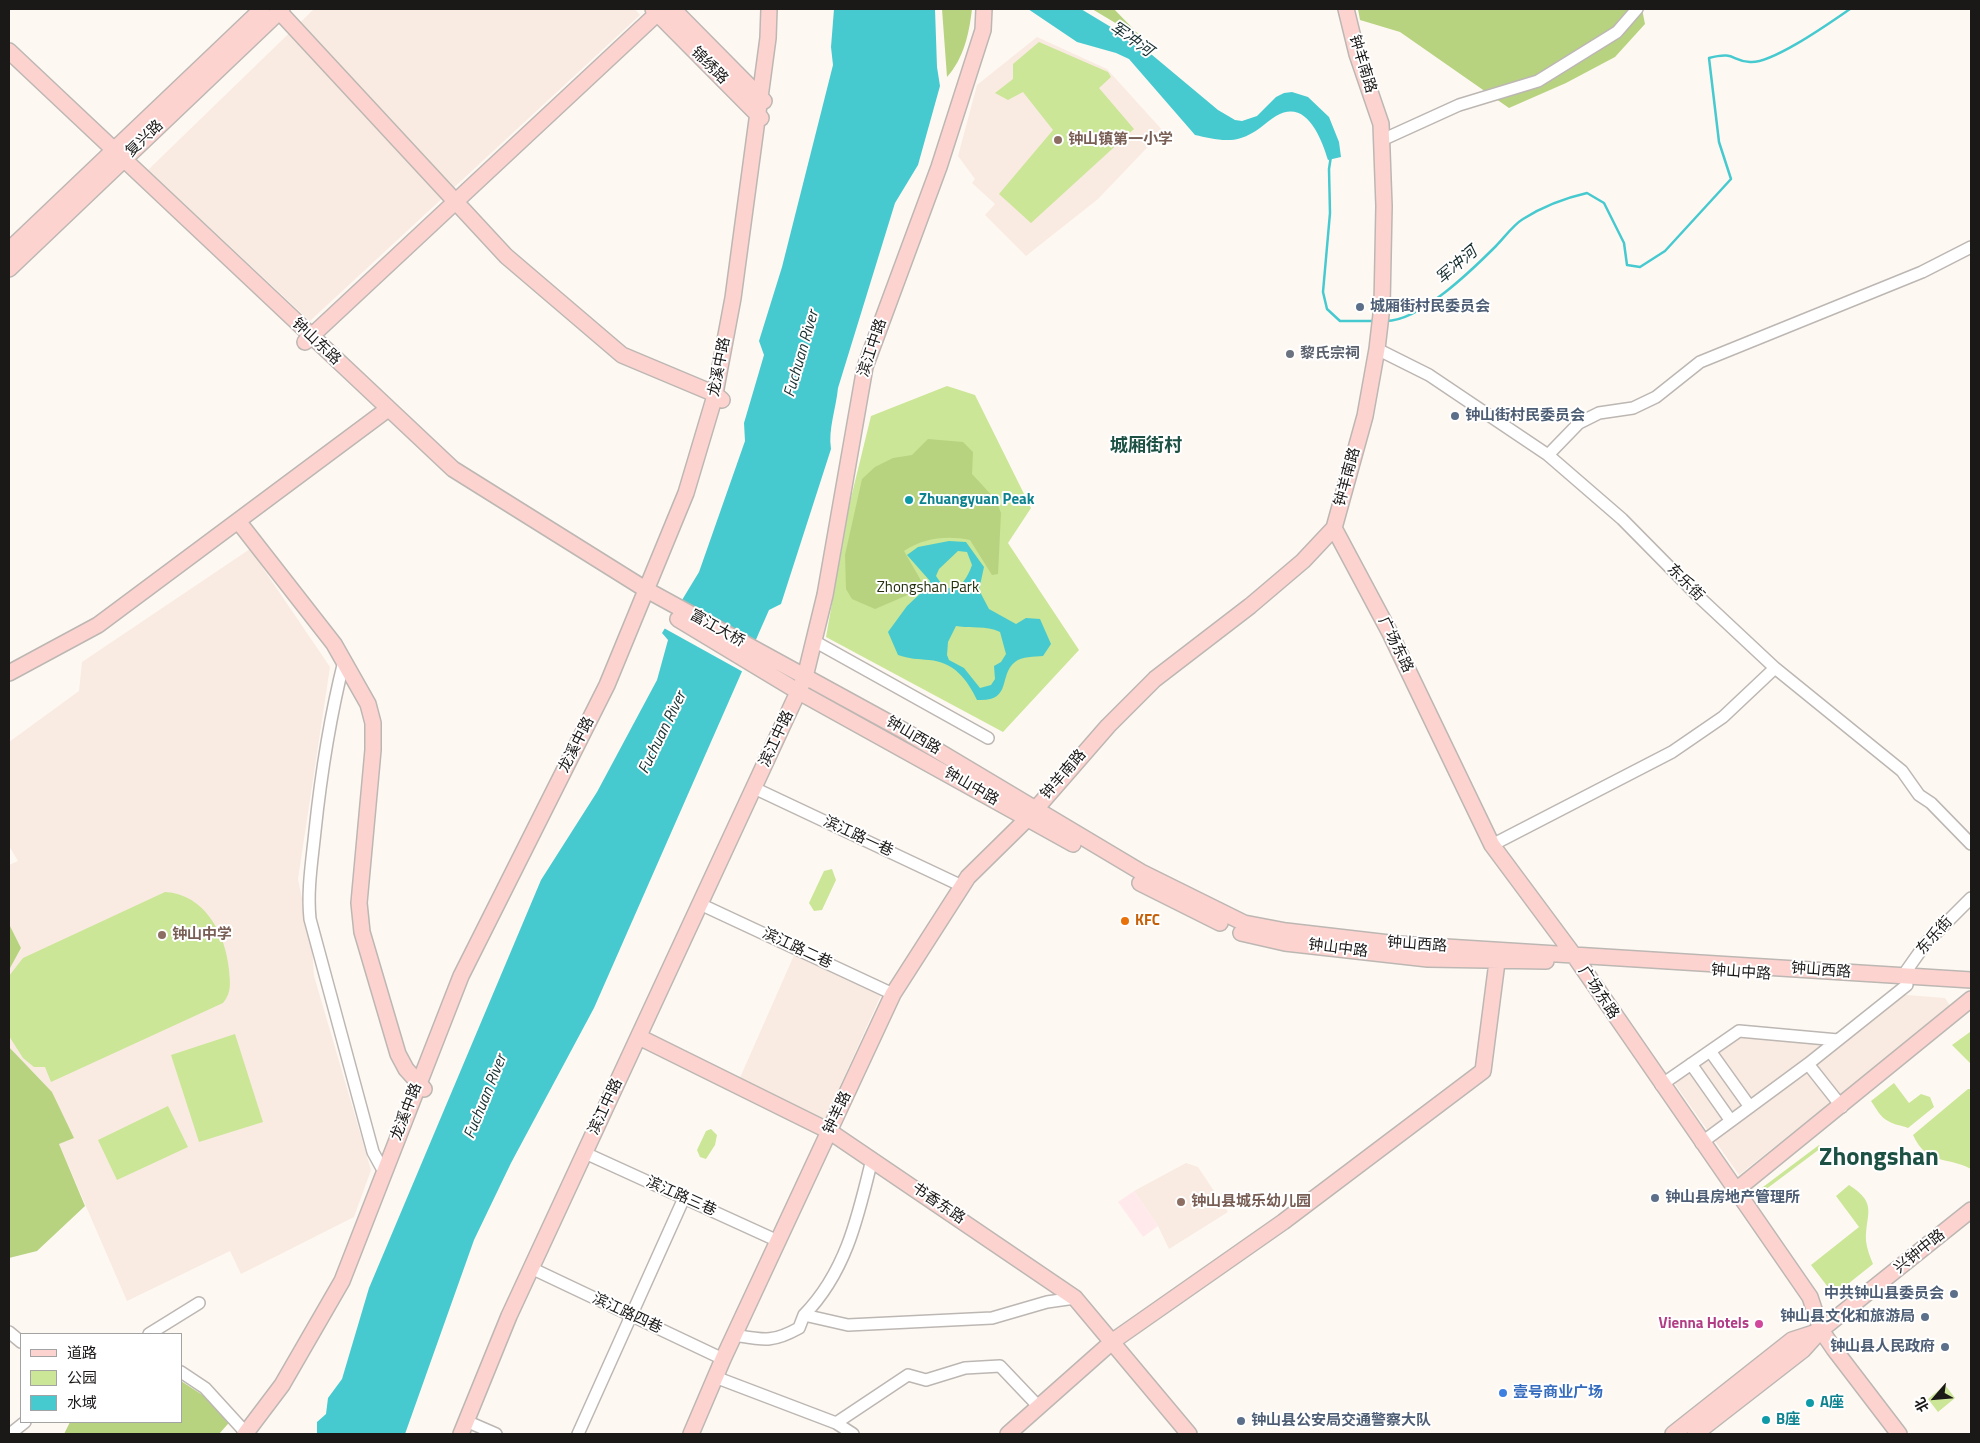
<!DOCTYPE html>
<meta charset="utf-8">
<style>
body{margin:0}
#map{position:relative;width:1980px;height:1443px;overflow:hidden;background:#fef8f3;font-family:"Titillium Web","Noto Sans SC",sans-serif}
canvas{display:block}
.frame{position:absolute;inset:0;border:10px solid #1b1918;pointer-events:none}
.legend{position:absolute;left:20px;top:1333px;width:162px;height:90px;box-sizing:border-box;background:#fff;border:1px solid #a4a3a3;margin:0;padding:6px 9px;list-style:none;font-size:15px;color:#1b1918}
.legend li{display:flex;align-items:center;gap:10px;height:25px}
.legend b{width:25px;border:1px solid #a4a3a3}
.north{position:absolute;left:1910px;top:1373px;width:50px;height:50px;-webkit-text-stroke:4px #fff;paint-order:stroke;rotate:243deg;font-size:14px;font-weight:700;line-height:20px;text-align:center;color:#1b1918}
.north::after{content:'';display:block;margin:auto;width:18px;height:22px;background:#1b1918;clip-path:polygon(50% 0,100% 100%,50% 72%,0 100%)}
</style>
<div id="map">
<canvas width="1980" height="1443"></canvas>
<div class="frame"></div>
<ul class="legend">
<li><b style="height:6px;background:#fdd3d0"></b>道路</li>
<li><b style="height:14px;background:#cbe696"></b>公园</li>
<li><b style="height:14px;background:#47cacf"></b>水域</li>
</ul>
<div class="north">北</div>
</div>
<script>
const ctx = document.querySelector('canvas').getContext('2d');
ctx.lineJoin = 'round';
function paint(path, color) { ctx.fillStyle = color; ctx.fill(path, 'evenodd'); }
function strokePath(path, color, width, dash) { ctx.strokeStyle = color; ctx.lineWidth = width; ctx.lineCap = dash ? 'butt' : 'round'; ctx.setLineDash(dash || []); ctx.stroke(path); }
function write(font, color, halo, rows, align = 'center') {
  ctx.font = font + ' "Titillium Web","Noto Sans SC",sans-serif'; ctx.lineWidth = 4; ctx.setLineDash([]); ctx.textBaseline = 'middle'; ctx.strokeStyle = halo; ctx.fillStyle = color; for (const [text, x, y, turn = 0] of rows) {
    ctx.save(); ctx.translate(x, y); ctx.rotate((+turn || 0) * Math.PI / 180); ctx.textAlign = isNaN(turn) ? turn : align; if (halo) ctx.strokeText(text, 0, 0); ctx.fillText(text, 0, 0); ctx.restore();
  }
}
const built = new Path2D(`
 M314,9H635L640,15L310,321L148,170Z
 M1037,37L1107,69L1163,131L1098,199L1026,256L985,215L995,204L972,183L975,179L958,156L977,85Z
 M250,549L330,667L298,879L312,947L314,976L371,1170L354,1217L241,1274L230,1251L127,1301L59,1144L73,1138L52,1092L9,1047V970L21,948L9,924V865L18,861L9,846V742L79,691L82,662Z
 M795,953L882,993L823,1124L739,1080Z
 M1895,994L1945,998L1951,1007L1739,1175L1670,1077L1738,1028L1837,1038Z
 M1186,1163L1198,1167L1228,1212L1169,1249L1158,1226L1134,1191Z`);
const industrial = new Path2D(`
 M1134,1191L1158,1226L1143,1237L1118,1202Z`);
const green = new Path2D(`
 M1039,42L1108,72L1111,77L1099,88L1134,129L1031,223L999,194L1053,130L1023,92L1008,100L995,93L1013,79V64Z
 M947,386L975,395L1031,508L1008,543L1079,650L1003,732L826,637L850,502L871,416Z
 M832,869L836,880L822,910L814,911L809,903L824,871Z
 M165,892C205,894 226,935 229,970C230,983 232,992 223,1003L51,1082L45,1067H34L23,1058L9,1036V976L23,958Z
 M1970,1032H1971V1064L1952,1045Z
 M235,1034L263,1122L199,1142L171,1055Z
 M1894,1083L1909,1103L1921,1094L1930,1097L1934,1107L1908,1128C1901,1125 1894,1125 1888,1121C1880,1117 1876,1108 1871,1101Z
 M1968,1089H1971V1169C1947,1156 1927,1166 1913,1135Z
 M168,1106L188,1147L117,1180L98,1140Z
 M711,1129L717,1135L715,1145L706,1159L700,1157L697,1150L706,1131Z
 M1819,1145L1821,1148L1757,1196L1755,1193Z
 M1849,1185C1879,1204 1865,1214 1866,1241C1867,1249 1870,1257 1873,1264L1834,1295L1811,1265L1859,1227L1836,1196Z
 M1945,1385L1955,1398L1938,1412L1928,1399Z`);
const forest = new Path2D(`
 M942,9H972C969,34 964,58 947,77Z
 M1092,9H1114L1144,40Z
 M1358,9H1642L1645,24L1615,57L1566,83L1509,108L1400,32L1360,20Z
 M928,439L963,442L973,452L972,474L996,500L1001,513L998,574L992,575L970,540C947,535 923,538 904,551L923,584L917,591L875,609L852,599L846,589L845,555L862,479L875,467L893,458L912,455Z
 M9,924L21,948L9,970Z
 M9,1047L52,1092L74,1138L59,1144L85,1206L37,1251L9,1258Z
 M181,1381L235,1416L219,1434H64L70,1422H181Z`);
const water = new Path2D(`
 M834,9H935L937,67L940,86L918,165L895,203L838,388C836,409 828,429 831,449L781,604L769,610L594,1008L511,1163L474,1240L405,1434H317V1422L326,1414L328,1398L342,1379L369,1288L541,880L597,792L657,680L668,640L662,633L699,572L745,441L744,423L764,355L759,341L782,267L833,65L831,47Z
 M1028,9H1081L1139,44L1218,110L1235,120L1242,121L1257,116L1276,97L1284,93L1292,92L1308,97L1329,117L1339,142L1341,157L1328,160C1321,137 1306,98 1276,116C1265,123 1255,134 1241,138C1226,143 1209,138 1195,135L1129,59L1116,53L1077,42Z
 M949,541L966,542L984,567L979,590L989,609L1016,624L1026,618L1040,619L1051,644L1043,656C1034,657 1022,656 1015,662C998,675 1013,702 977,700C967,679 954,662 929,660C918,659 909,659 898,655L888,632L907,606L923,591L930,581L907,555L918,547ZM958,551L967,552L972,565C965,585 951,600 936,576L939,569ZM956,626C972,629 985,625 1000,632L1006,654L1001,662L994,666L995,679L991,685L980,688L964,668L949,660L947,655L948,642Z`);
const pier = new Path2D(`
 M680,599L758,642L745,673L662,627Z`);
const stream = new Path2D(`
 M1331,156L1329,169L1330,213L1323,292L1327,309L1340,321H1375
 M1386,321C1420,321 1472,270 1496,246C1504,238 1513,225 1523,219C1542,207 1565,198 1587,193L1604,203L1624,243L1627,265L1640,267L1665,251L1731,179L1719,142L1709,58C1736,51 1731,61 1750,62C1772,64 1831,22 1850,9`);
const street = new Path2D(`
 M1382,140L1459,105L1538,81L1617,32L1637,9
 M1377,349L1429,375L1548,455L1622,519L1698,596L1775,668L1902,771L1919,795L1931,803L1971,844
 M1548,455L1579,423L1599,413L1633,408L1656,397L1700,362L1922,272L1971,247
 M814,641L988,738
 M344,661C330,717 321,774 315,831C312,861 307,890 310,919L373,1152L384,1172
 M754,788L962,886
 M1492,845L1672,752L1723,717L1775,668
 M700,904L893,994
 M1902,977L1926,943L1971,898
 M1710,1051L1750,1107
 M1691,1064L1731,1121
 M1808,1064L1842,1107
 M1661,1085L1739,1031L1838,1040
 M1701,1143L1808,1064L1907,985
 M585,1153L778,1241
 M531,1268L723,1359
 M804,1315C846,1272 858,1217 872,1159
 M9,1332L21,1342
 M149,1334L199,1303
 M734,1335C764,1340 772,1343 799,1328L804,1315L848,1325L992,1318L1047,1302L1075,1298
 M181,1372L205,1388L247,1434
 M715,1377L836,1423L853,1434
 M466,1421L496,1434
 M836,1423L908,1375L926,1380L965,1368L1000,1366L1039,1407
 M10,1434L25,1422
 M578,1434L684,1198`);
const secondary = new Path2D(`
 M277,9L506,256L622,355L715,394L722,400
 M653,9L761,118
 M673,9L764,101
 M9,51L453,469L645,589L908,733L1141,872L1244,923L1286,931L1398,944L1971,980
 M9,250L262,9
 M9,269L282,9
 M305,342L662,9
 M238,521L334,644L368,704L373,723V750L359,903L362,932L398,1054L406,1069L424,1089
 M1334,528L1390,633L1492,845L1573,954L1810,1297L1821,1330L1834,1349L1899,1434
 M678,619L799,692L1073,844
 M9,673L98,625L388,409
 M1140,883L1220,923
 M1241,933L1285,943L1428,959L1546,961
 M639,1037L829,1131L1075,1298L1189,1434
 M1735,1191L1971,999
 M245,1434L282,1385L342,1281L461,976L607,685L686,493L714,399L733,298L768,38L769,9
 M461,1434L509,1316L805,677L825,595L865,367L939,167L983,30L984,9
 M691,1434L723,1359L893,994L968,877L1027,819L1108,726L1155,679L1250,606L1303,561L1334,528L1365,416L1377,349L1382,306L1384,206L1381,124L1357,54L1346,9
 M1008,1434L1113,1341L1283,1222L1483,1071L1497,962
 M1673,1434L1792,1340L1820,1331
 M1695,1434L1803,1350L1821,1330L1971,1210`);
const markers = [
 [1058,140,5,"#8d6e63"],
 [1360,307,5,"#5c6f8a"],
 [1290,354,5,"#6b7280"],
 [1455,416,5,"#5c6f8a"],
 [909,500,5,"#0f9aa8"],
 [1125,921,5,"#e8710a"],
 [162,935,5,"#8d6e63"],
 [1655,1198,5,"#5c6f8a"],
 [1181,1202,5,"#8d6e63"],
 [1954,1294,5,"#5c6f8a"],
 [1925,1317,5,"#5c6f8a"],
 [1759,1324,5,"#d1479c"],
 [1945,1347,5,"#5c6f8a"],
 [1503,1393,5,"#3f7fe0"],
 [1810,1403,5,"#0f9aa8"],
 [1766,1420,5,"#0f9aa8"],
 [1241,1421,5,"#5c6f8a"]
];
const streetNames = [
 ["钟羊南路",1362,64,73],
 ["锦绣路",709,66,45],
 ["复兴路",145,139,-44],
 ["钟山东路",316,342,43],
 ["滨江中路",873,348,-72],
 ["龙溪中路",720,367,-79],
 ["钟羊南路",1348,477,-75],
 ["东乐街",1685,583,45],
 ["富江大桥",717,629,29],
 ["广场东路",1395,645,64],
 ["钟山西路",913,736,30],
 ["滨江中路",777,739,-65],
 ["龙溪中路",577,745,-63],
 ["钟羊南路",1064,775,-49],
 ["钟山中路",971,787,30],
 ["滨江路一巷",858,837,25],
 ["东乐街",1935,936,-48],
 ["钟山西路",1417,945,4],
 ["滨江路二巷",797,949,25],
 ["钟山中路",1338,949,7],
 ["钟山西路",1821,971,4],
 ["钟山中路",1741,973,4],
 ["广场东路",1598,993,56],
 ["滨江中路",606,1107,-65],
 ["龙溪中路",407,1112,-69],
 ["钟羊路",838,1113,-65],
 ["滨江路三巷",681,1197,24],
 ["书香东路",938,1204,34],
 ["兴钟中路",1920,1252,-39],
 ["滨江路四巷",627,1314,25]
];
const educationNames = [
 ["钟山镇第一小学",1068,140],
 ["钟山中学",172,935],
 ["钟山县城乐幼儿园",1191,1202]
];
const serviceNames = [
 ["城厢街村民委员会",1370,307],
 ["钟山街村民委员会",1465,416],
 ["钟山县房地产管理所",1665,1198],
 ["中共钟山县委员会",1944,1294,"right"],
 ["钟山县文化和旅游局",1915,1317,"right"],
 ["钟山县人民政府",1935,1347,"right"],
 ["钟山县公安局交通警察大队",1251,1421]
];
const worshipNames = [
 ["黎氏宗祠",1300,354]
];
const cultureNames = [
 ["Zhuangyuan Peak",919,500],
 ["A座",1820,1403],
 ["B座",1776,1420]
];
const parkNames = [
 ["Zhongshan Park",928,588]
];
const foodNames = [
 ["KFC",1135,921]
];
const hotelNames = [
 ["Vienna Hotels",1749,1324]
];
const shopNames = [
 ["壹号商业广场",1513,1393]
];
const waterNames = [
 ["军冲河",1131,40,35],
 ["军冲河",1457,266,-40],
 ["Fuchuan River",802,354,-74],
 ["Fuchuan River",663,733,-64],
 ["Fuchuan River",486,1097,-68]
];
const quarterNames = [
 ["城厢街村",1146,447]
];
const townNames = [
 ["Zhongshan",1879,1159]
];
paint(built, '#f9ebe2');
paint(industrial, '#ffe9eb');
paint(green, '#cbe696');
paint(forest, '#b7d380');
paint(water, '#47cacf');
paint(pier, '#fef8f3');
strokePath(stream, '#47cacf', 2.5);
strokePath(street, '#bdb7b3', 14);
strokePath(secondary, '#bdb7b3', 18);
strokePath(street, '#fff', 11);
strokePath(secondary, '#fdd3d0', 15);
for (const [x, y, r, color] of markers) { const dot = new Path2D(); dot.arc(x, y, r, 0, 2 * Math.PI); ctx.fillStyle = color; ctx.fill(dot); strokePath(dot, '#fff', 2); }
write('15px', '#1b1918', '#fff', streetNames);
write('bold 15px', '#785e54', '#fff', educationNames, 'left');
write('bold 15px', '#4e5e75', '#fff', serviceNames, 'left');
write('bold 15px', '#5b616d', '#fff', worshipNames, 'left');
write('bold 15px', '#0d838f', '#fff', cultureNames, 'left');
write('15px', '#242f0c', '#fff', parkNames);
write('bold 15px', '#c56008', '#fff', foodNames, 'left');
write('bold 15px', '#b23c85', '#fff', hotelNames, 'right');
write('bold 15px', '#366cbe', '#fff', shopNames, 'left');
write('italic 16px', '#182f30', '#fff', waterNames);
write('bold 18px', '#1c5144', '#fff', quarterNames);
write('bold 25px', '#1c5144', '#fff', townNames);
</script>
